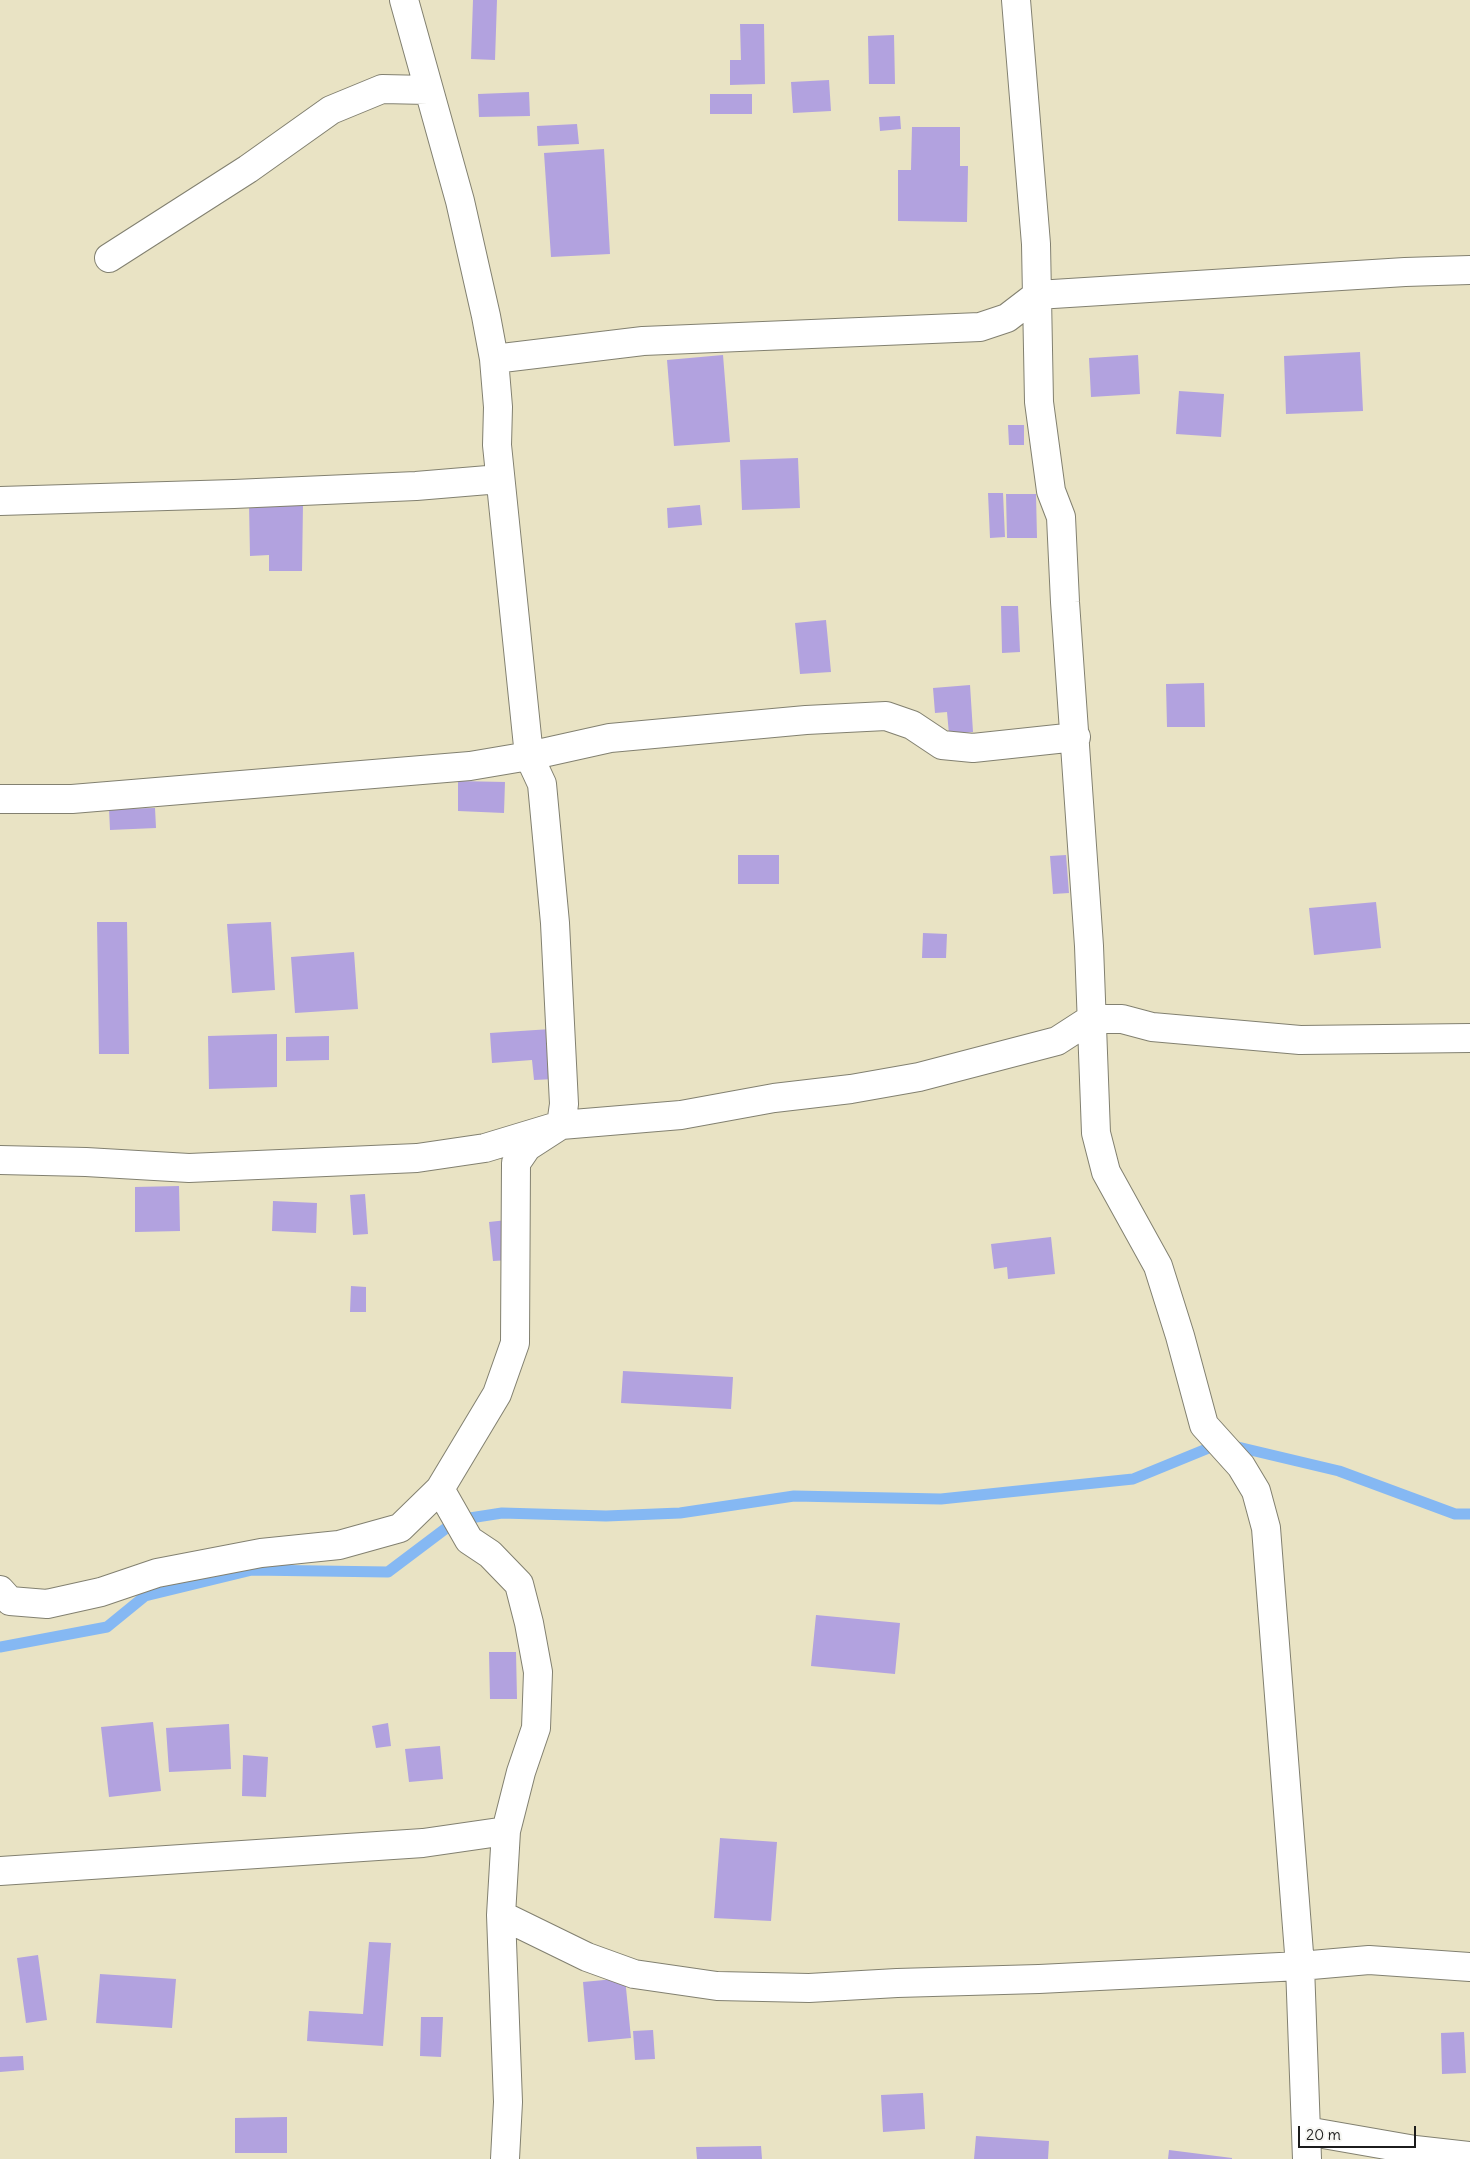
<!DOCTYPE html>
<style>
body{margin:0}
#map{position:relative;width:1470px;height:2159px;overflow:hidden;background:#e9e3c4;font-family:Delius,sans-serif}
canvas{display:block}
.scale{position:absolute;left:1298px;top:2126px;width:118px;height:22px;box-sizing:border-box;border:2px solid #1c1c1c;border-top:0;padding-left:6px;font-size:15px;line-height:18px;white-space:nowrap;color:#1c1c1c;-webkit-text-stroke:4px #f6f6f2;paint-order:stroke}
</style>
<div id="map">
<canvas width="1470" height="2159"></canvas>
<div class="scale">20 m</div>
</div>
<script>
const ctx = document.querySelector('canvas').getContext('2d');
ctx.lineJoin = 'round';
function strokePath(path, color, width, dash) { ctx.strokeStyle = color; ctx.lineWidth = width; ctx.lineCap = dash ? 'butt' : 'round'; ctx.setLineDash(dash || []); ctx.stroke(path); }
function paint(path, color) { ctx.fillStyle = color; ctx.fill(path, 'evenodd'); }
const stream = new Path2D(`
 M0,1647L107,1627L145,1596L252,1570L388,1572L457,1520L502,1513L606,1516L680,1513L794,1496L941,1499L1133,1479L1221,1443L1339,1471L1455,1514H1470`);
const building = new Path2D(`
 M473,0H497L495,60L471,59Z
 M740,24H764L765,84L730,85V60H741Z
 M894,35L895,84H869L868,36Z
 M829,80L831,111L793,113L791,82Z
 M529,92L530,116L479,117L478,94Z
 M710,94H752V114H710Z
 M900,116L901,129L880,131L879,117Z
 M577,124L579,144L538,146L537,126Z
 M912,127H960V166H968L967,222L898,221V170H911Z
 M604,149L610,254L551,257L544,153Z
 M1360,352L1363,411L1286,414L1284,356Z
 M723,355L730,442L674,446L667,360Z
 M1138,355L1140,394L1091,397L1089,358Z
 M1179,391L1224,394L1221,437L1176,434Z
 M1008,425H1024V445H1009Z
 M798,458L800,508L742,510L740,460Z
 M988,493H1003L1005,537L990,538Z
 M1006,494H1036L1037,538H1007Z
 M249,504H303L302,571H269V555L250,556Z
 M700,505L702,525L668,528L667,508Z
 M1001,606H1018L1020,652L1002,653Z
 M826,620L831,672L800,674L795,623Z
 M1204,683L1205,727H1167L1166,684Z
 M970,685L973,732L949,734L947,712L935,713L933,688Z
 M458,781L505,782L504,813L458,811Z
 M155,808L156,828L110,830L109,809Z
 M738,855H779V884H738Z
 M1066,855L1069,893L1053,894L1050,856Z
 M1376,902L1381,948L1314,955L1309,908Z
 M97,922H127L129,1054H99Z
 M271,922L275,990L232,993L227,924Z
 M923,933L947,934L946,958H922Z
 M354,952L358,1009L295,1013L291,957Z
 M551,1029L555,1079L534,1080L532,1060L492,1063L490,1033Z
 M277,1034V1087L209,1089L208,1036Z
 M329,1036V1060L286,1061V1037Z
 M179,1186L180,1231L135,1232V1187Z
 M365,1194L368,1234L353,1235L350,1195Z
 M273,1201L317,1203L316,1233L272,1231Z
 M507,1220L510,1260L493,1261L489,1222Z
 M1051,1237L1055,1274L1008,1279L1007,1267L994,1269L991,1244Z
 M351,1286L366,1287V1312H350Z
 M623,1371L733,1377L731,1409L621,1403Z
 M816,1615L900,1623L895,1674L811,1666Z
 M489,1652H516L517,1699H490Z
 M153,1722L161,1791L109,1797L101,1727Z
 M388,1723L391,1746L376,1748L372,1726Z
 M229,1724L231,1769L169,1772L166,1728Z
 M440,1746L443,1779L409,1782L405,1749Z
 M243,1755L268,1757L266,1797L242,1796Z
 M720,1838L777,1842L771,1921L714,1918Z
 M369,1942L391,1943L383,2046L307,2041L309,2011L363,2014Z
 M38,1955L47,2020L26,2023L17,1958Z
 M100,1974L176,1979L172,2028L96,2023Z
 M625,1978L631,2038L588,2042L583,1982Z
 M421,2017H443L441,2057L420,2056Z
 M653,2030L655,2059L635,2060L633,2031Z
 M1464,2032L1466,2073L1442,2074L1441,2033Z
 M23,2056L24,2070L0,2072V2057Z
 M923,2093L925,2129L883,2132L881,2095Z
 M287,2117V2153H235V2118Z
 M976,2136L1049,2141L1048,2159H974Z
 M761,2146L762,2159H697L696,2147Z
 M1169,2150L1232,2158V2159H1168Z`);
const minor = new Path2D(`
 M1016,0L1036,244L1039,402L1051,491L1061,517L1065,602L1089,946L1096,1133L1106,1172L1158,1266L1180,1336L1204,1425L1241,1466L1256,1491L1266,1528L1300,1966L1307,2159
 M109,258L248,169L331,110L382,89L428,90
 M494,359L643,341L980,327L1007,318L1037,295L1405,272L1470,270
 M0,501L234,494L416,486L500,479
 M0,799H72L470,766L529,756L610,738L806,720L886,716L912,725L942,745L973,748L1076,737
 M0,1160L86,1162L189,1168L417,1158L485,1148L561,1125L681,1115L774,1098L851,1089L919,1077L1057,1041L1091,1019H1122L1152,1027L1300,1040L1470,1038
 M440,1489L469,1540L490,1554L519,1584L529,1623L538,1672L536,1728L521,1772L506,1831L501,1915L508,2102L505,2159
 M0,1590L10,1601L47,1604L101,1592L157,1573L261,1553L339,1545L400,1528L440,1489L497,1394L515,1343L516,1163L527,1147L561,1125L564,1104L555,923L542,784L529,756L497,445L498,407L494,359L486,316L460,201L404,0
 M0,1871L423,1843L506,1831
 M501,1915L587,1957L634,1974L717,1986L809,1988L897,1983L1039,1979L1300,1966L1369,1960L1470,1967
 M1306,2131L1415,2150L1470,2156`);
strokePath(stream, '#85b8f3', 11);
paint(building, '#b2a2df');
strokePath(minor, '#828070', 30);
strokePath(minor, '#fff', 28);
</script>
